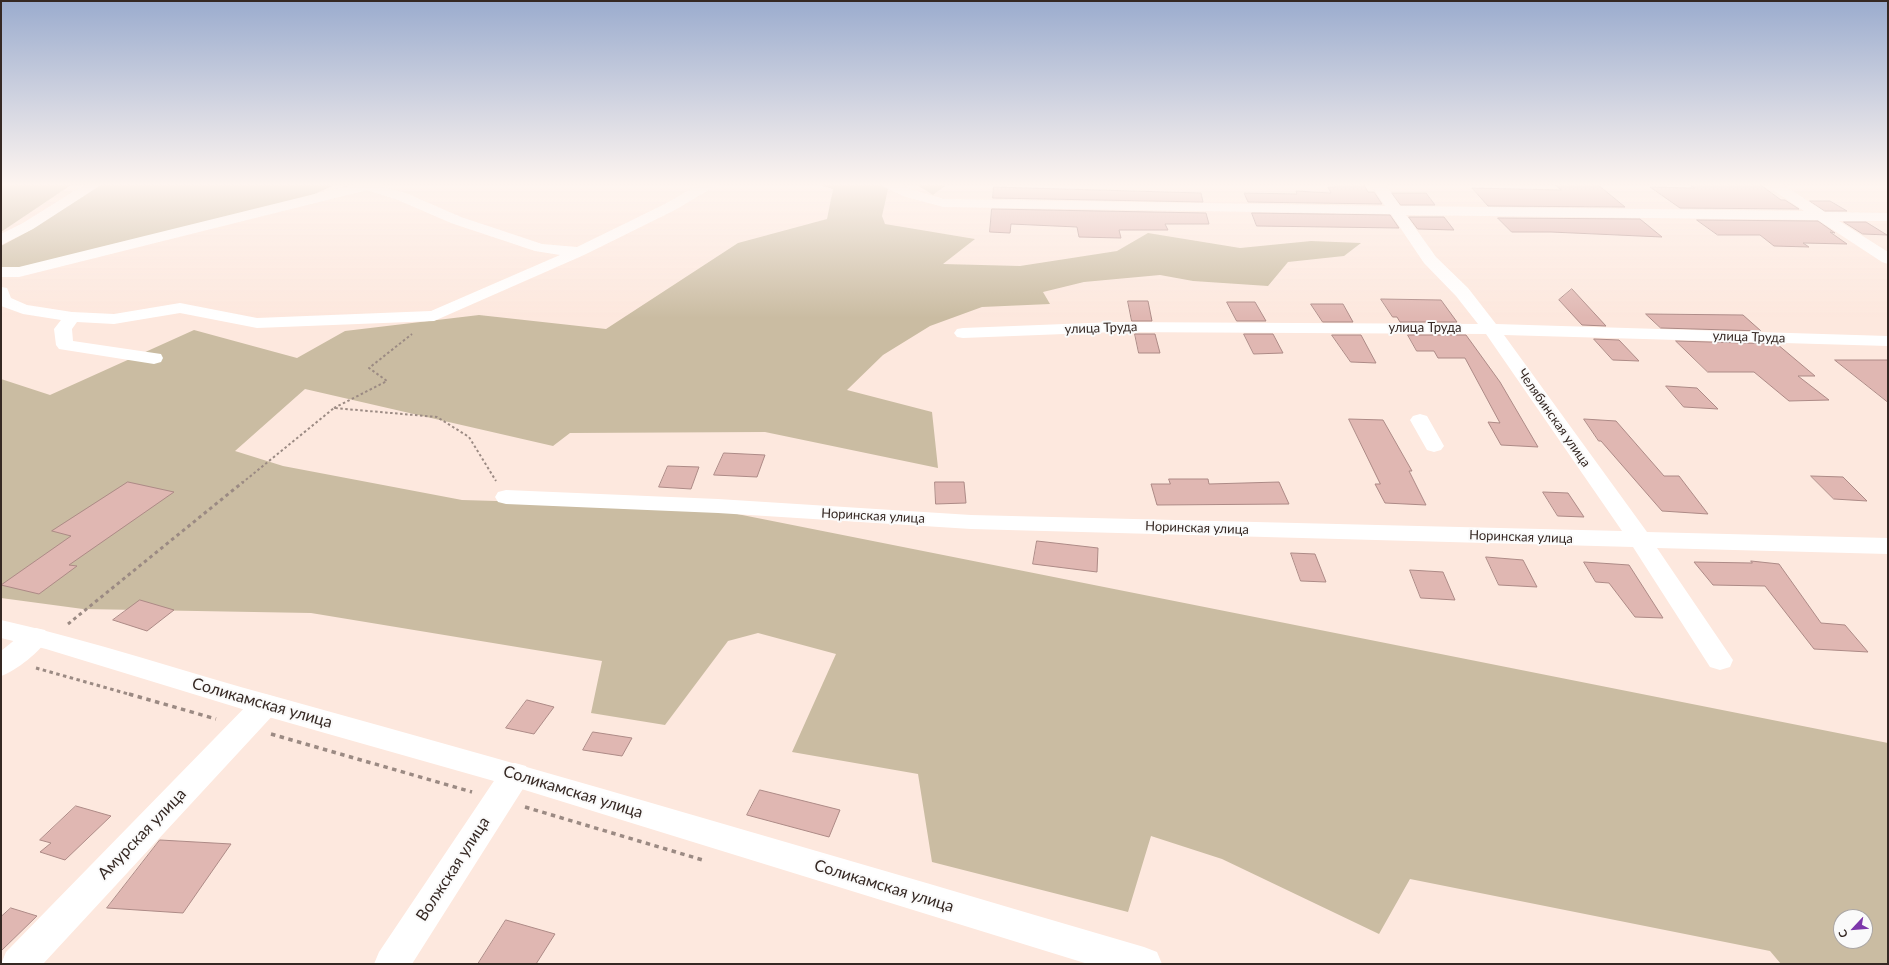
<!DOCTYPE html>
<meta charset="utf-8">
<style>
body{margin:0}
#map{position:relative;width:1889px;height:965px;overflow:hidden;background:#fde8de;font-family:Lato,sans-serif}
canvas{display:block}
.frame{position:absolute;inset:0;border:2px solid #352823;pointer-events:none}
.north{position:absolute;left:1833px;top:909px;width:40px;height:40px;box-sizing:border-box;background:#fafafa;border:1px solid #aba6a4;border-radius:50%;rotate:244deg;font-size:11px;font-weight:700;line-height:16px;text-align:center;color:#352823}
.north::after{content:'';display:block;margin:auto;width:14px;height:18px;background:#7d38ab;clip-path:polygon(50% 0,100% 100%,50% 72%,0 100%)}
</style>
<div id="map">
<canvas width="1889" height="965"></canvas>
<div class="frame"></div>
<div class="north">С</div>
</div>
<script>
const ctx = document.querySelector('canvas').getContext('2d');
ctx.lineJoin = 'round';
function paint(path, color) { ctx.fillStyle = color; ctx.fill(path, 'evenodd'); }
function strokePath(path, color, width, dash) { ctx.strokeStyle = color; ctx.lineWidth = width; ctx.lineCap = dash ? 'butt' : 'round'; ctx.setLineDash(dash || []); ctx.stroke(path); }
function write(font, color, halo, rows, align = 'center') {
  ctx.font = font + ' Lato,sans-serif'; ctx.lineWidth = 4; ctx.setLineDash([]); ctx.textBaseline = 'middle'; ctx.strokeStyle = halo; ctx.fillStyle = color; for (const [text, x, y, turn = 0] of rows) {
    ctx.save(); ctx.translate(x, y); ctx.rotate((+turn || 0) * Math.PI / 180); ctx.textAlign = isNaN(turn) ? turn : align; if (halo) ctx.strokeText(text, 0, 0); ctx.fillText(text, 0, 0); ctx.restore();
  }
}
const green = new Path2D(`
 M1,183H74L1,232Z
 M103,183H316L332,186L306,198L23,268H1V246L27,232Z
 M813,183H883L889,185L882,216L885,224L975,239L943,264L1020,266L1117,251L1148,233L1240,248L1311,241L1361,243L1344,256L1288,262L1268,286L1193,281L1160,275L1084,282L1043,292L1050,304L982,307L930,326L883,355L847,390L932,412L938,468L765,432L570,433L553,446L305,389L235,451L283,466L462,500L702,507L1888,743V964H1781L1770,951L1410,879L1379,934L1222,859L1151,836L1128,912L932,862L918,774L792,752L836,654L758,633L728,641L665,725L591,713L602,661L311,613L83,609L1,598V379L50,395L194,330L297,358L345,331L479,315L606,329L738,243L827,219L833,189ZM1841,917H1865V941H1841Z
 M914,183H949L933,195Z`);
const building = new Path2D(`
 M1333,183H1363L1368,192H1374L1382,204L1248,202L1244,193L1297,194L1296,191L1331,193L1328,187H1335Z
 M1688,183H1758L1781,200H1785L1799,209L1680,208L1650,187L1694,188Z
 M1554,184H1597L1625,207L1488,206L1472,188L1561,190Z
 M994,187L1201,193L1203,202L993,198Z
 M1392,193H1426L1435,205H1401Z
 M1810,201H1830L1847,211H1825Z
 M992,209L1206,213L1209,224H1165L1168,230H1119L1121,238L1079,237L1077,227L1011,224L1010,233L990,232Z
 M1252,213L1390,215L1399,228L1257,226Z
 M1409,217H1444L1454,230L1418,229Z
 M1498,218L1640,219L1662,237L1551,232H1512Z
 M1697,220L1818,221L1835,233L1830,232L1847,244L1803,243L1809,247L1774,246L1760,235H1718Z
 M1844,222H1866L1887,235L1863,234Z
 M1572,289L1606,326L1582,325L1559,300Z
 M1381,299L1441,300L1457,322H1400L1397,317H1393Z
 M1128,301H1148L1152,321H1132Z
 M1227,302H1255L1266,321H1237Z
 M1311,304H1343L1353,322H1323Z
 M1646,314L1743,315L1761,331L1661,328Z
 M1135,334H1155L1160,353H1139Z
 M1244,334H1273L1283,353L1254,354Z
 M1332,335H1361L1376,363L1351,362Z
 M1408,335H1466L1500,382L1538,447L1501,445L1488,422L1500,423L1465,358H1438L1434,351H1417Z
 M1594,339L1619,340L1639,361L1613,360Z
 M1676,341L1777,344L1815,376H1798L1829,400L1789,401L1754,372H1708Z
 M1835,360H1888V402Z
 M1666,386L1697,388L1718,409L1684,407Z
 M1349,419L1383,420L1412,471H1409L1426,505L1385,503L1375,484H1380Z
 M1584,419L1616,421L1664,476H1679L1708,514L1662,511L1601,441H1599Z
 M724,453L765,455L757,477L714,475Z
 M668,466L699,467L691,489L659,487Z
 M1811,476L1843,477L1867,501L1834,499Z
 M1169,479H1208L1209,484L1279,482L1289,504L1157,505L1151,484H1170Z
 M128,482L174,492L69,565L77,566L39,594L1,585L71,536L52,531Z
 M935,482H964L966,503L936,504Z
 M1543,492L1568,493L1584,517L1558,516Z
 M1037,541L1098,548L1097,572L1033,564Z
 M1291,553L1315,554L1326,582L1301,581Z
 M1486,557L1523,560L1537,587L1499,585Z
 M1751,561L1779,564L1821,623L1845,625L1868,652L1814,649L1765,586L1713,585L1694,562L1752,563Z
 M1584,562L1629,565L1663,618L1635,617L1609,583L1596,582Z
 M1410,570L1443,572L1455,600L1421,598Z
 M140,600L174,610L147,631L113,620Z
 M527,700L554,707L534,734L506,728Z
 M593,732L632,738L622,756L583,750Z
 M760,790L840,810L829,837L747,815Z
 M76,806L111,816L65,860L40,852L51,843L40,840Z
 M160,840L231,844L183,913L107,908Z
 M11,908L37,916L1,951V917Z
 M506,920L555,934L536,964H478Z`);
const pathFar2 = new Path2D(`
 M334,408L387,381L369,368L412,334
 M242,483L334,408L437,417L469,437L496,481`);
const pathFar1 = new Path2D(`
 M68,624L243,482
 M36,668L132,695`);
const path = new Path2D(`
 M129,694L216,719
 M271,734L472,792
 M525,807L706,861`);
const minor = new Path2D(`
 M87,183H104L33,229L1,245V234L23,223Z
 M359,183H384L382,186L408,194L461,217L542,244L577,247L665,204L702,183H720L675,210L584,255L434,321L257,328L180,313L114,324L77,322L72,329L73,341L161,354L163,358L161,362L154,364L59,349L56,345L54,329L61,320L23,314L1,306V287L7,288L11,298L27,305L72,312L114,314L180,303L257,318L431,311L560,255L535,251L451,223L398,200L367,190L19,277H1V267H19Z
 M880,183H899L916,191L944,199L1385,206L1370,183H1384L1400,206L1804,211L1763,183H1780L1825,212L1888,213V221H1839L1888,252V264L1882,262L1818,220L1406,215L1436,257L1468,288L1496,324L1888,336V346L1504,335L1647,532L1888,538V554L1657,548L1733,660L1730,667L1720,670L1710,667L1633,547L971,529L718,513L506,504L498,502L495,497L498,492L506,490L718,499L971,515L1622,531L1486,334L1115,332L963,338L957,337L954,333L957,329L963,328L1115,322L1478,324L1456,296L1424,263L1391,214L944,207L906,197L882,186Z
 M1420,414L1427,416L1444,446L1441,450L1434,452L1427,450L1410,420L1413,416Z
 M36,628L45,630L49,637C41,651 16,671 1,676V651L27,630Z
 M265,694L275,697L279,705L275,713L43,964H1L6,952L255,697Z
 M515,763L526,766L530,775L526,784L412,964H374L379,952L504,766Z`);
const major = new Path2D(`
 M1,620C94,641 185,672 277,697C567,777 855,862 1144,947L1157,952L1162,964H1088L515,787L265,716L46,649L1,638Z`);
const streetNames = [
 ["улица Труда",1101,328,-2],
 ["улица Труда",1425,328],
 ["улица Труда",1749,337,2],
 ["Челябинская улица",1554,418,55],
 ["Норинская улица",873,516,3],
 ["Норинская улица",1197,528,2],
 ["Норинская улица",1521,537,2]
];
const nearStreetnames = [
 ["Соликамская улица",262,703,16],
 ["Соликамская улица",573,792,17],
 ["Амурская улица",142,834,-46],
 ["Волжская улица",453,869,-57],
 ["Соликамская улица",884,886,17]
];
paint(green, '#cabca2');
paint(building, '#e0b7b2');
strokePath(building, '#ad8a86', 1);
strokePath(pathFar2, '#9b8a83', 2, [2.5, 2.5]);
strokePath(pathFar1, '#9b8a83', 3, [3.5, 3.5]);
strokePath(path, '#9b8a83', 3.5, [4.5, 4.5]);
paint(minor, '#fff');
paint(major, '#fff');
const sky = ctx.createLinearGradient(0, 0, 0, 318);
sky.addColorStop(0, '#9bacce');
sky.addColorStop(0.58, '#fef5f0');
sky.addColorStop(1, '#fef5f000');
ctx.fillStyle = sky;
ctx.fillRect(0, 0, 1889, 318);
write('13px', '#352823', '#fafafa', streetNames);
write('16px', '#352823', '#fafafa', nearStreetnames);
</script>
